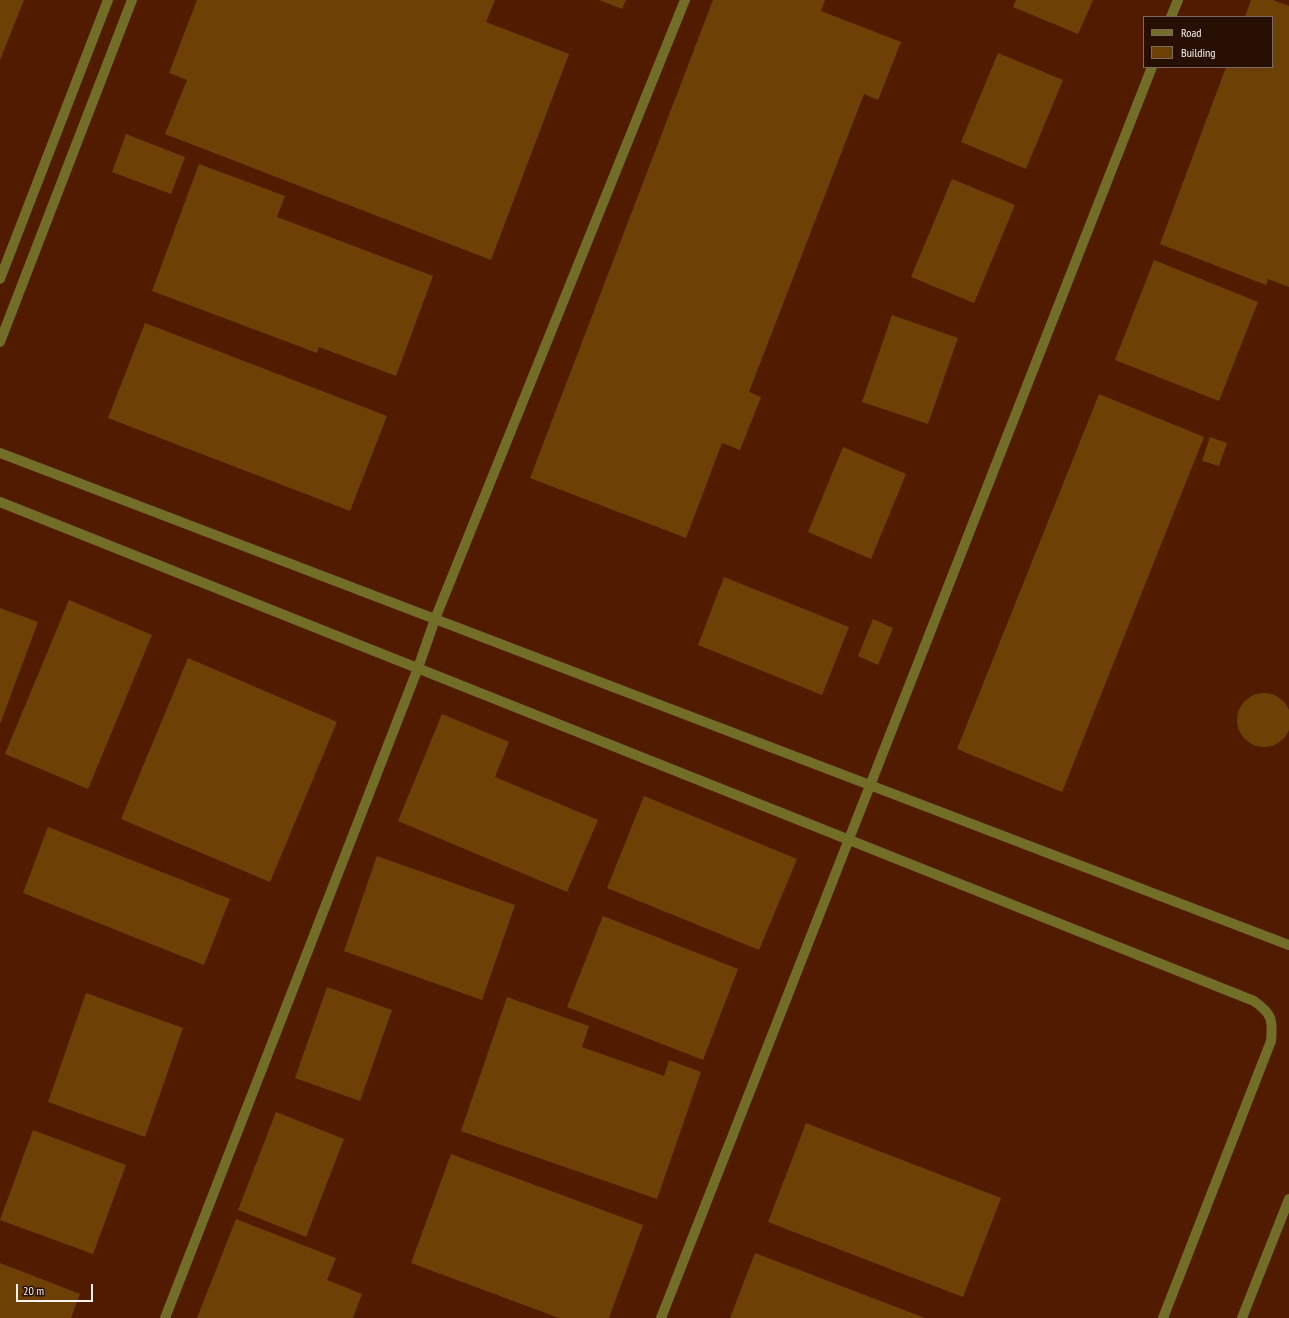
<!DOCTYPE html>
<style>
body{margin:0}
#map{position:relative;width:1289px;height:1318px;overflow:hidden;background:#511b00;font-family:"PT Sans Narrow",sans-serif}
canvas{display:block}
.legend{position:absolute;left:1143px;top:16px;width:130px;height:52px;box-sizing:border-box;background:#270f04;border:1px solid #7b6a62;margin:0;padding:5px 7px;list-style:none;font-size:12px;color:#faf2ef}
.legend li{display:flex;align-items:center;gap:8px;height:20px}
.legend b{width:20px;border:1px solid #7b6a62}
.scale{position:absolute;left:16px;top:1284px;width:77px;height:18px;box-sizing:border-box;border:2px solid #faf2ef;border-top:0;padding-left:5px;font-size:12px;line-height:14px;white-space:nowrap;color:#faf2ef;-webkit-text-stroke:3px #270f04;paint-order:stroke}
</style>
<div id="map">
<canvas width="1289" height="1318"></canvas>
<ul class="legend">
<li><b style="height:5px;background:#726d27"></b>Road</li>
<li><b style="height:11px;background:#6d4106"></b>Building</li>
</ul>
<div class="scale">20 m</div>
</div>
<script>
const ctx = document.querySelector('canvas').getContext('2d');
ctx.lineJoin = 'round';
function paint(path, color) { ctx.fillStyle = color; ctx.fill(path, 'evenodd'); }
function strokePath(path, color, width, dash) { ctx.strokeStyle = color; ctx.lineWidth = width; ctx.lineCap = dash ? 'butt' : 'round'; ctx.setLineDash(dash || []); ctx.stroke(path); }
const building = new Path2D(`
 M0,0H24L0,60Z
 M197,0H495L486,22L569,54L491,260L165,134L187,80L169,73Z
 M599,0H626L622,9Z
 M713,0H825L821,11L901,42L878,100L864,94L749,392L761,397L740,450L722,443L686,538L530,478Z
 M1016,0H1093L1078,34L1013,7Z
 M1251,0H1273L1289,6V287L1268,279L1266,285L1160,244L1226,67H1272V17H1245Z
 M998,53L1063,80L1026,169L961,142Z
 M126,134L185,157L171,194L112,172Z
 M199,164L285,196L277,217L433,276L396,376L319,347L317,353L152,291Z
 M952,179L1015,205L974,303L911,277Z
 M1154,260L1258,302L1219,401L1115,360Z
 M892,315L958,338L928,424L862,402Z
 M145,323L387,416L350,511L108,418Z
 M1099,394L1204,437L1062,792L957,749Z
 M1210,437L1227,443L1219,466L1202,461Z
 M843,447L906,474L871,559L808,532Z
 M724,577L849,627L822,695L698,645Z
 M69,600L152,635L88,789L5,754Z
 M0,608L38,622L0,724Z
 M873,619L893,628L878,665L858,656Z
 M188,658L337,722L270,882L121,819Z
 M1237 720a27 27 0 1 1 54 0a27 27 0 1 1-54 0Z
 M442,714L509,742L495,777L598,820L567,892L398,821Z
 M644,796L797,859L759,950L607,888Z
 M48,827L230,899L204,965L23,893Z
 M377,856L515,905L482,1000L344,951Z
 M603,916L738,969L703,1060L567,1007Z
 M327,987L392,1010L360,1101L295,1078Z
 M86,993L183,1028L145,1137L48,1102Z
 M507,997L589,1026L582,1047L664,1076L669,1060L701,1072L657,1199L461,1131Z
 M276,1112L344,1139L306,1237L238,1210Z
 M806,1123L1001,1198L963,1297L768,1222Z
 M33,1130L126,1165L93,1254L0,1220Z
 M451,1154L643,1225L609,1318H559L411,1263Z
 M236,1219L336,1258L327,1280L362,1294L353,1318H197Z
 M755,1253L925,1318H730Z
 M0,1263L80,1294L71,1318H0Z`);
const minor = new Path2D(`
 M1171,17L1178,0
 M0,279L108,0
 M0,342L132,0
 M0,453L1289,945
 M0,502L1254,1001C1272,1014 1273,1019 1271,1041L1163,1318
 M165,1318L418,668L435,619L685,0
 M661,1318L1152,67
 M1242,1318L1289,1199`);
paint(building, '#6d4106');
strokePath(minor, '#726d27', 10);
</script>
